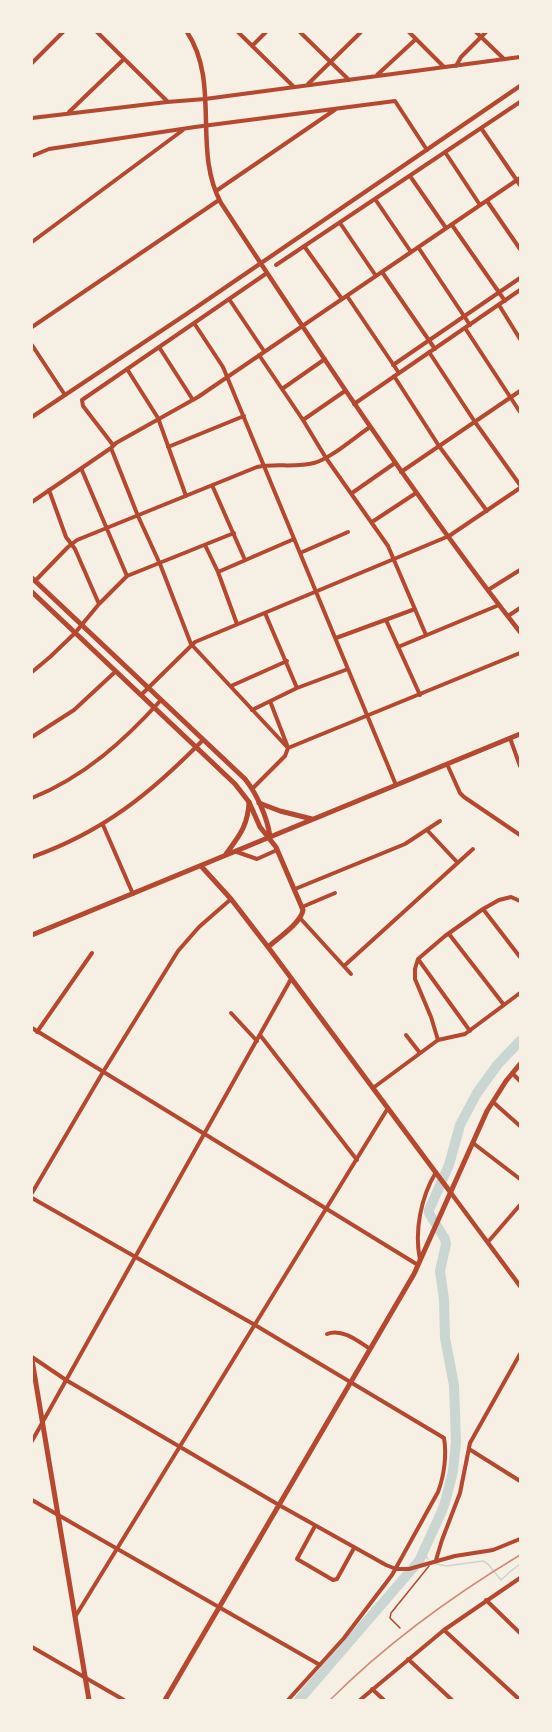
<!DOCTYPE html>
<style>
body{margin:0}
#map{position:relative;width:552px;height:1732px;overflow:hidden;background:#f6efe4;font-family:Barlow,sans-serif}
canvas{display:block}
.frame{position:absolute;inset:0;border:33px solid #f6efe4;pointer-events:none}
</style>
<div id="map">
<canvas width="552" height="1732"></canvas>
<div class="frame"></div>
</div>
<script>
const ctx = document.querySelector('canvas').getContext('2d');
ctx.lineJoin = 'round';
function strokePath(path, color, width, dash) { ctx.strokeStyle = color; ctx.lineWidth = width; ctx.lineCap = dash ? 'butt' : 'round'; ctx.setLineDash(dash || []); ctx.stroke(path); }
const stream = new Path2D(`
 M424,1554L428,1559
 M432,1563L446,1566L483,1561L488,1564L501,1580L511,1571L520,1564`);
const river = new Path2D(`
 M299,1700L419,1561L442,1511L446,1499L453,1471L456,1442L454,1385L445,1338L444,1300L440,1271L446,1244L445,1239L429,1213V1210L449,1165L460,1125L477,1093L498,1064L520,1041`);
const service = new Path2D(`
 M400,1628L390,1618L391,1613L429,1566`);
const minor = new Path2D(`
 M97,32L167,101
 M238,32L294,87
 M300,32L349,80
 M409,32L444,67
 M476,32L503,58
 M252,46L266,32
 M32,63L63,32
 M456,66L461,57L486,32
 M377,75L416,39
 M308,84L361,32
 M69,112L124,59
 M32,118L167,102L205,99L520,57
 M481,128L520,185
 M445,152L480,205
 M32,156L49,149L195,127L395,101L427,150
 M410,176L446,228
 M216,191L336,109
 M375,199L411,252
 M487,201L520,249
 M340,223L376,276
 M452,225L505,301
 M32,242L183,130
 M304,246L342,299
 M418,247L470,325
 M276,265L520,102
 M382,272L435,349
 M347,296L399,373
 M229,299L264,351
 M499,305L520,339
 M194,323L223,367L396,785
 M32,327L219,200
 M465,328L520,412
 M32,345L65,395
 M159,347L193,400
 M429,352L475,422L520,485
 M259,355L303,420L326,458L388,546L426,635
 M393,365L520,278
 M127,369L158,418L186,496
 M394,376L439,446L487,511
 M282,389L325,359
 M354,404L520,290
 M303,420L345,391
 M113,445L83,406L82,400L267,273
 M168,447L244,416
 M111,448L138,516L160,564L191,644L288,748
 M81,468L127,576
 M401,472L520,391
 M212,485L245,560
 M49,490L66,537L75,549L99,604
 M352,493L395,463
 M32,502L111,448L116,443L198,397L520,178
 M372,522L416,493
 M205,545L218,572L237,624
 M300,553L348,532
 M218,572L294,539
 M35,581L68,547L77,540L257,467C275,463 295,468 314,463C330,459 355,437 370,427
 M488,590L520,570
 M265,613L297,688
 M508,616L520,608
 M386,620L420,695
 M336,638L415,609
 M398,647L499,605
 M32,672L50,657L75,633L99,604L127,576L234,533
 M231,686L287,661
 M141,695L195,642L449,536L520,488
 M270,701L287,745
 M252,710L297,688L348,669
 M32,737L74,710L115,672
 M510,738L520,766
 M447,764L460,793L464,797L520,835
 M252,789L285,756L288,748L520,653
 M32,798C84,777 124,741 161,700
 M103,825L133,894
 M427,830L457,862
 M237,852L257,859L277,850
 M32,857C103,832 151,793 203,740
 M295,889L405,844L440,821
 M302,907L335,893
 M483,909L520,957
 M300,918L351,974
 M449,934L504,1005
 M418,959L470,1031
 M344,966L473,849
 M231,1013L257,1041
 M32,1028L418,1265
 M37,1032L92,953
 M260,1035L357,1160
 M406,1035L420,1053
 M438,1040L431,1017L415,979V969L418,959L445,936L483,909L499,900L511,897L520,901
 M512,1073L520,1081
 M373,1088L438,1040L465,1034L520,993
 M493,1102L520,1126
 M473,1143L520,1179
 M32,1193L103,1072L178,951L199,927L231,899
 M32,1198L255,1325L444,1438C447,1455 444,1476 438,1492L392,1575L344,1638L288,1700
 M488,1242L520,1205
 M420,1260C414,1231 421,1197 436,1172
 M327,1334C342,1328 358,1341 370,1349
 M32,1357L66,1380L279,1505L386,1565L396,1569H409L455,1556L493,1550L520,1539
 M32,1441L291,979
 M469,1449L520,1481
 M32,1500L320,1665
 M315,1526L297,1559L333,1580L337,1579L354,1548
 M436,1560L442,1540L460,1493L470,1443L520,1354
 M486,1600L520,1633
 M75,1617L388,1108
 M444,1630L520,1700
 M32,1647L124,1700
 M408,1659L452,1700
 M372,1689L384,1700
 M360,1700L444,1630L520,1578`);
const tertiary = new Path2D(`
 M187,32C221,83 192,150 221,203C317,349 413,495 520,632
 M32,417L188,313L520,86
 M451,1193L520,1286`);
const secondary = new Path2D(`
 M32,578L245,779C257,794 267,817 270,836
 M32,592L235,784L249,802L260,827L276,847L303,910C301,923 278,938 268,947
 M201,866L231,899L268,947L451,1193
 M165,1700L414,1274L487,1111L506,1081L520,1064`);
const primary = new Path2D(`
 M259,803L280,811L312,819
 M226,854C239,836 248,826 249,802
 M32,935L520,734
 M32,1360L89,1700`);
const rail = new Path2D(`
 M330,1700C386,1644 452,1596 520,1555`);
strokePath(stream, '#c9d6d2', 1.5);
strokePath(river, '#c9d6d2', 10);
strokePath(service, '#b5482f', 1.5);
strokePath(minor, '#b5482f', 4);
strokePath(tertiary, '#b5482f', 4.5);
strokePath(secondary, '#b5482f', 5);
strokePath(primary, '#b5482f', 5);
strokePath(rail, '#cf8b77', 1.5);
</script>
